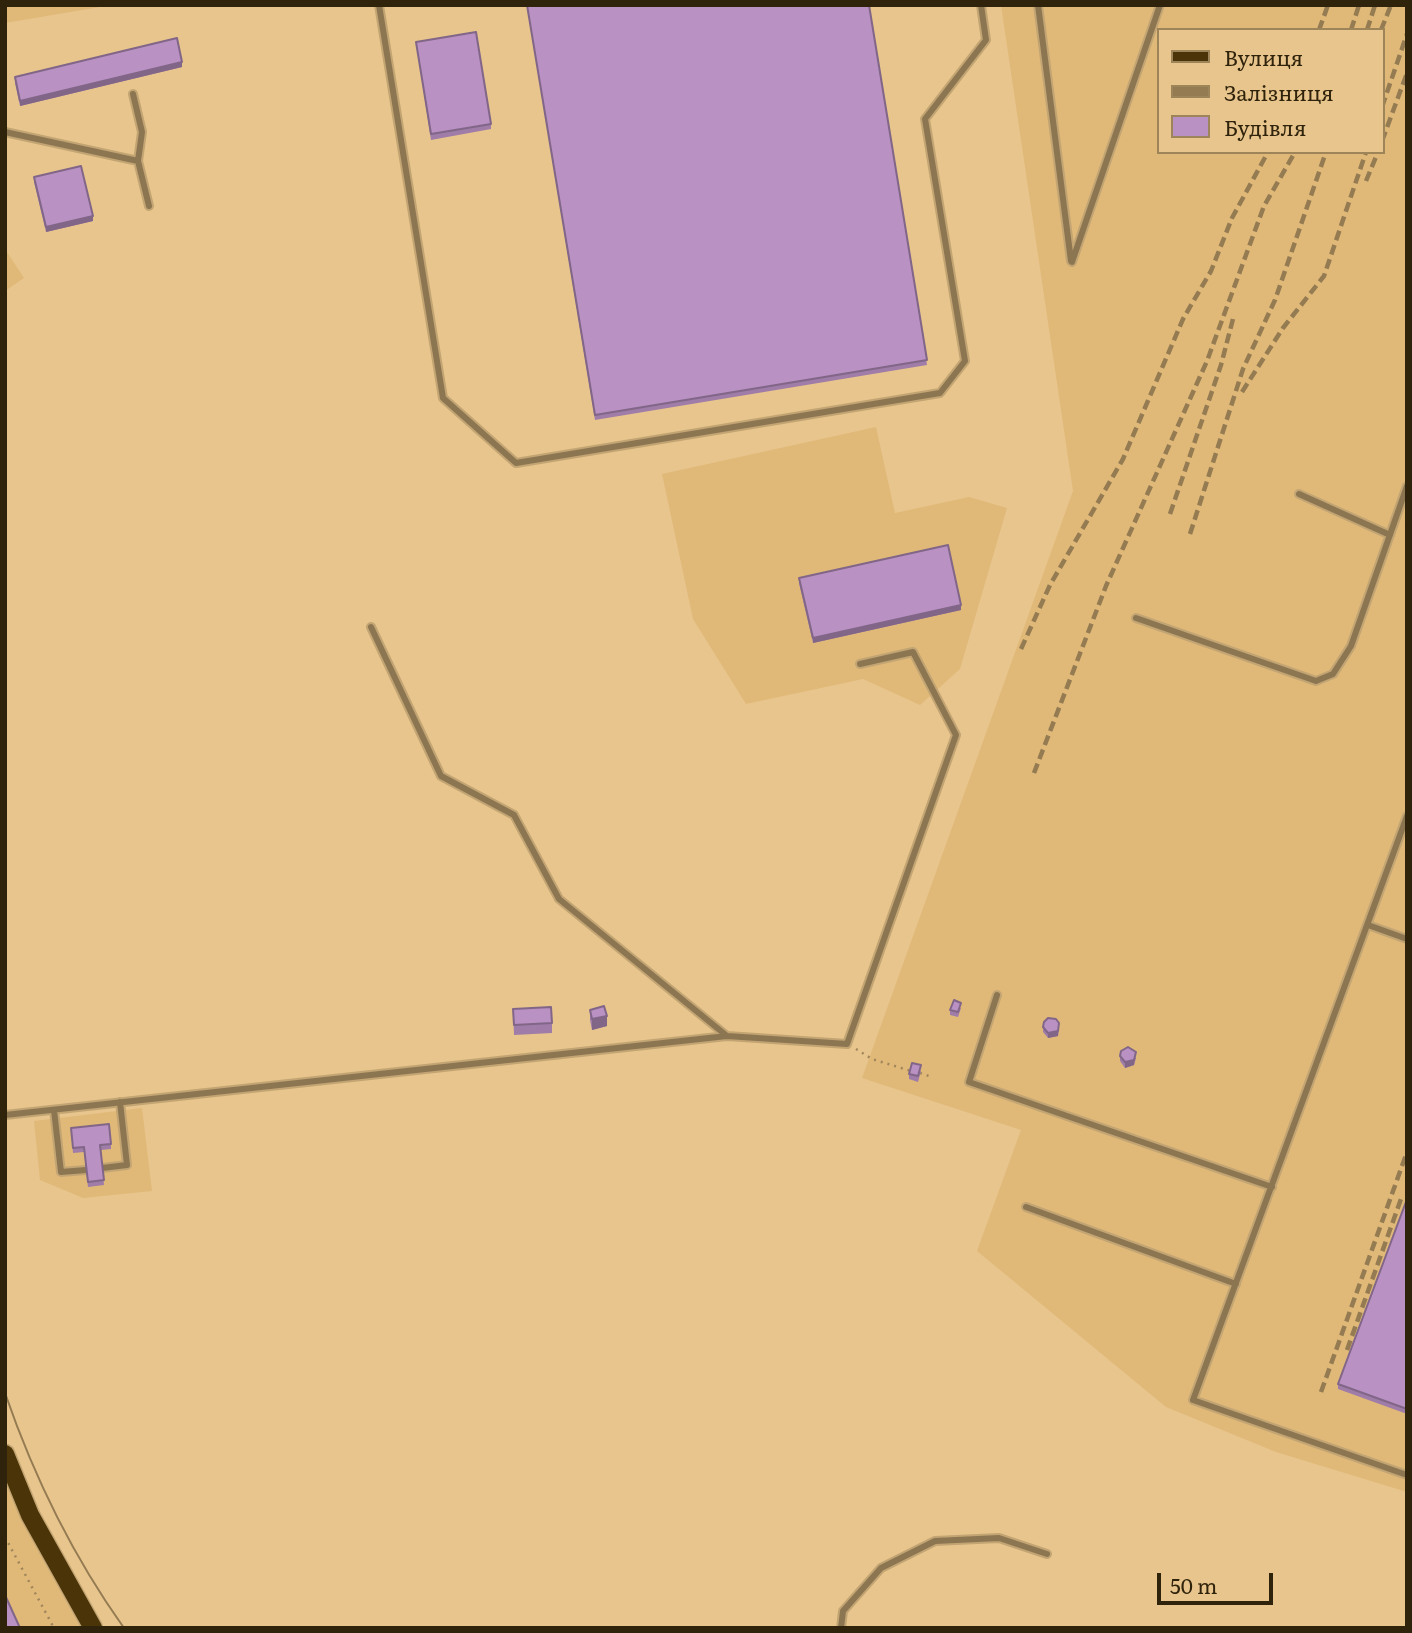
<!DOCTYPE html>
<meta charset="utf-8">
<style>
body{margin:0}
#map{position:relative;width:1412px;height:1633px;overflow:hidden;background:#e8c58d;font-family:Literata,serif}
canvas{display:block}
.frame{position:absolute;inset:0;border:7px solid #30230c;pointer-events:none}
.legend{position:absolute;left:1157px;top:28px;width:228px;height:126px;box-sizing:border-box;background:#e8c58d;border:2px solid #9e8459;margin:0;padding:9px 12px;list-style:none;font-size:21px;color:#30230c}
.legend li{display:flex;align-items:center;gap:14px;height:35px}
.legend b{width:35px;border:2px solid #9e8459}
.scale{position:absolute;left:1157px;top:1573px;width:116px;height:32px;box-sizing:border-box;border:4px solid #30230c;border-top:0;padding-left:9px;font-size:21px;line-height:24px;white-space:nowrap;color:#30230c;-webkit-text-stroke:5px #e8c58d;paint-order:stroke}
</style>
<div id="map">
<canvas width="1412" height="1633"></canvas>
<div class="frame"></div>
<ul class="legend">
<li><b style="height:9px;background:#4b3508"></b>Вулиця</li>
<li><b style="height:9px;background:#947b52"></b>Залізниця</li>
<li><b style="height:19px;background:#b991c3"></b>Будівля</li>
</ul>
<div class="scale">50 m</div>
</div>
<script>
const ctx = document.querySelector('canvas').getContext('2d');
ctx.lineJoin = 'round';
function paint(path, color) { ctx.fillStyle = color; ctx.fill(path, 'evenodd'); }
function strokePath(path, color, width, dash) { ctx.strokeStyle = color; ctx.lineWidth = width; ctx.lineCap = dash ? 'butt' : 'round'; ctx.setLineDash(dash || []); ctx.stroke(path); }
const built = new Path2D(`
 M5,5H112L5,23Z
 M1001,5H1407V1492L1276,1452L1166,1407L977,1251L1021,1130L862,1078L1073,491ZM1158,30H1382V152H1158Z
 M5,249L24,278L5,291Z
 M876,427L895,513L969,497L1007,508L960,669L920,705L863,679L746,704L693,619L662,474Z
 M142,1108L152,1191L83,1198L40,1180L34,1121Z
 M5,1482L21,1520L81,1628H5Z`);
const path = new Path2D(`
 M856,1049L872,1059L911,1071
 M920,1073L929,1076
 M5,1537L54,1628`);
const lane = new Path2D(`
 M379,5L443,398L516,463L940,393L965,361L925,119L986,40L981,5
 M1038,5L1071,261
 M133,94L142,132L138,161L149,206
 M5,132L138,161
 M1072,262L1160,5
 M1299,494L1390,535
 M1136,618L1316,681L1333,674L1351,646L1407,486
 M371,627L441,776L514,815L559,899L727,1036
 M1407,816L1193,1400L1407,1475
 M1368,925L1407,939
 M997,995L969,1082L1272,1187
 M54,1110L61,1172L86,1170
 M5,1115L727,1036L847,1044L956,735L913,652L860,664
 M102,1168L127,1165L120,1102
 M1026,1207L1236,1284
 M841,1628L843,1611L881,1568L935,1541L999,1538L1047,1554`);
const primary = new Path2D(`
 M5,1454L30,1515L93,1628`);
const tram = new Path2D(`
 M5,1393C34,1477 72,1555 124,1628`);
const rail = new Path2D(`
 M1319,30L1328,5
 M1351,30L1359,5
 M1367,30L1375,5
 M1381,30L1391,5
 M1382,107L1407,34
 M1382,141L1407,73
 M1366,181L1378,152
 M1242,392L1283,328L1324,276L1366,152
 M1170,514L1221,365L1234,315
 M1190,534L1243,369L1275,300L1326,152
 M1021,649L1050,585L1123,459L1183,319L1211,271L1232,218L1268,152
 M1034,773L1106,586L1207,361L1264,206L1295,152
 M1347,1350L1401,1199
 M1321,1392L1407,1152`);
const wall = new Path2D(`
 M527,5H869L927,365L595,420Z
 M416,42L491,124V129L431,140Z
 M182,67L20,106L15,83V77Z
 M34,177L93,221L46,232L34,182Z
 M799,578L961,610L813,643L799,583Z
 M961,1008L958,1017L950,1015V1010Z
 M513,1009L552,1023V1033L514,1035Z
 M590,1010L607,1026L592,1030L590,1020Z
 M1043,1027L1059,1028L1058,1036L1048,1038L1043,1032Z
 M1120,1056L1136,1058L1134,1065L1125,1068L1120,1061Z
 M921,1071L918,1082L909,1079V1074Z
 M71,1128L111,1144V1149L101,1150L104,1185L88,1187L84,1152L73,1153Z
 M1407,1199V1414L1338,1389V1384Z`);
const shadedWall = new Path2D(`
 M182,62V67L20,106V101Z
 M93,216V221L46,232V227Z
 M961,605V610L813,643V638Z
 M607,1016V1026L592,1030V1019Z
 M1059,1023L1058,1036L1048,1038V1033Z
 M1136,1052L1134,1065L1125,1068V1062Z`);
const building = new Path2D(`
 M527,5H869L927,360L595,415Z
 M476,32L491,124L431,134L416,42Z
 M177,38L182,62L20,101L15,77Z
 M81,166L93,216L46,227L34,177Z
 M948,545L961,605L813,638L799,578Z
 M954,1000L961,1003L958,1012L950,1010Z
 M604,1006L607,1016L592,1019L590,1010Z
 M551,1007L552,1023L514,1025L513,1009Z
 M1048,1018L1056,1019L1059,1023L1058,1031L1048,1033L1043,1027L1044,1022Z
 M1128,1047L1136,1052L1134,1060L1125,1062L1120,1056L1121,1051Z
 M912,1063L921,1065L918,1076L909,1074Z
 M109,1124L111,1144L100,1145L104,1180L88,1182L84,1147L73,1148L71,1128Z
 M1407,1199V1409L1338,1384Z
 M5,1595L20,1628H5Z`);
paint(built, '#e0b979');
strokePath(lane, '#c3a573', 10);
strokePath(primary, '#c3a573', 21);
strokePath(path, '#a0855a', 2.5, [2, 5]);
strokePath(lane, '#8c7652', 6);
strokePath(primary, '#4b3508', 18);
strokePath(tram, '#947b52', 2);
strokePath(rail, '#947b52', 4.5, [10, 5]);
paint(wall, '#9f7da8');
paint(shadedWall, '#826688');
paint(building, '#b991c3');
strokePath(building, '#826688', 2);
</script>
